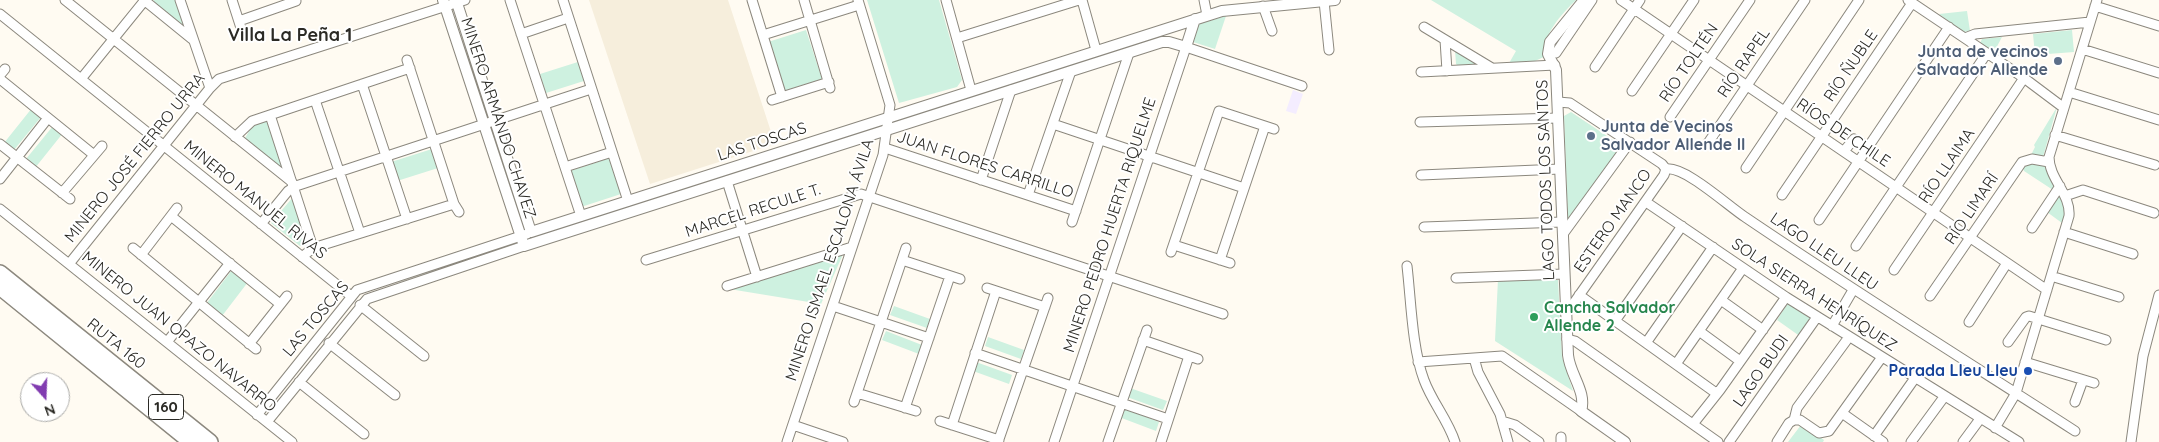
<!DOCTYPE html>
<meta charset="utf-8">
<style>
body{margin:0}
#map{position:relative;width:2159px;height:442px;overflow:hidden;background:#fffbf2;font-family:Quicksand,sans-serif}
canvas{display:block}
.north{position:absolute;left:20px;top:372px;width:50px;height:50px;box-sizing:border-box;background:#fff;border:1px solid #aaaaa8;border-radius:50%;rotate:160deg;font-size:14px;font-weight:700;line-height:20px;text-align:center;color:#2b2a25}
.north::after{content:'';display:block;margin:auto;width:18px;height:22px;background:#813cb0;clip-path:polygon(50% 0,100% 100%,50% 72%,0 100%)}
</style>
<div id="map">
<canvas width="2159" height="442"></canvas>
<div class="north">N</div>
</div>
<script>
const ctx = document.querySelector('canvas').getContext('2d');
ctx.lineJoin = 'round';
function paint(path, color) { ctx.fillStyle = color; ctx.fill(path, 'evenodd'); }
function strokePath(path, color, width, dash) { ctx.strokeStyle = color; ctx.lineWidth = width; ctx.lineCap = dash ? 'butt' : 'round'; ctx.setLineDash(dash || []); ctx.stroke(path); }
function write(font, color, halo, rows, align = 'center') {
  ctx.font = font + ' Quicksand,sans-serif'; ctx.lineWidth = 4; ctx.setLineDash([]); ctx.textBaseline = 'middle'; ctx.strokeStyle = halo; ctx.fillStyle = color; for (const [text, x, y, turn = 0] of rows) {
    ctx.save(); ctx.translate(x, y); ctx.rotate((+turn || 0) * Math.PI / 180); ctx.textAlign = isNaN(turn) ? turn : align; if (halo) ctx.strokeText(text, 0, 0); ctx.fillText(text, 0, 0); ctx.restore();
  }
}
const built = new Path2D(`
 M589,0H728L775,144L650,184Z`);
const education = new Path2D(`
 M1293,90L1303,94L1296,114L1286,111Z`);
const green = new Path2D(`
 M154,0H178L187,25L183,28L153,3Z
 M867,0H939L962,80L957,87L899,103Z
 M1431,0H1576C1562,14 1541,35 1546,56L1535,61L1536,63L1508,65L1516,51Z
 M1967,11L1970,31L1964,32L1939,14Z
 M1226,16L1215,49L1193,42L1199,24Z
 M806,30L822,79L783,91L768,42Z
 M2072,30L2074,52L2035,55L2033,34Z
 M2002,37L1994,52L1980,43L1982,39Z
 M1455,50L1481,65L1458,66L1456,64Z
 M581,61L587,80L546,93L540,74Z
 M2057,107L2043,157L2031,155L2035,147L2034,145Z
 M32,108L41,117L14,150L4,143Z
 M1571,112L1622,146L1568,221L1564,116Z
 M268,120L286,173L244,140L252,126Z
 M53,126L63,133L35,168L26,159Z
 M432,149L438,168L397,181L391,162Z
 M610,158L621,194L581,207L570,171Z
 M2024,163H2044L2055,184L2053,190L2024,171L2022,166Z
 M293,197L308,245L300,246L271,223Z
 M2057,197H2060C2067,206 2066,214 2062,223L2047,212Z
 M844,252L821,304L723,288Z
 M232,270L248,282L222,316L206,304Z
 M1498,279L1558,280L1562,357L1573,391L1495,341Z
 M1788,303L1813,320L1801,337L1777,320Z
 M894,306L930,319L927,328L890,315Z
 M886,331L922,345L919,354L882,340Z
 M988,337L1024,350L1021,359L985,346Z
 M976,362L1012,375L1009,384L973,371Z
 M1130,388L1167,401L1163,410L1127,397Z
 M1123,408L1159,422L1156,431L1119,417Z
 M1801,425H1804L1824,440L1823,442H1788Z`);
const minor = new Path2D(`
 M65,0L292,182
 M144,0L192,39
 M180,0L210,88
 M232,0L242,31
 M510,0L581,216
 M563,0L628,201
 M752,0L782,97
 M804,0L830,88
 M946,0L971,90
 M1082,0L1096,50
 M1204,0L1207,15
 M1621,0L2047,290
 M1908,0L2024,78L2064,108
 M1324,1L1329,50
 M1263,6L1272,31
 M2095,6L2159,26
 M0,14L351,296
 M239,21L296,1
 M1424,27L1492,68
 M521,34L568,18
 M763,35L859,5
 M957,38L1079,0
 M1965,38L1975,34L2090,22
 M1445,40L1447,71
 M2082,49L2159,73
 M1556,53L1592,0
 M407,60L454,204L459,212
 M1595,67L1640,0
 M1421,72L1555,65
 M0,75L5,69
 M0,79L94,155
 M81,79L145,0
 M362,84L407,219
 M1632,91L1694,0
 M2069,92L2159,120
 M315,100L360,233
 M772,100L829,82
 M1558,102L1570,103L1576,107L1662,164L1666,169
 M270,115L313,248
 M1670,117L1750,0
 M1420,122L1558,118
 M1053,124L1244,188
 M2055,135L2155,165
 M235,137L252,121L410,68
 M1708,143L1805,0
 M0,144L70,199
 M885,148L1076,211
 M1844,151L1854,139L1868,147
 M565,167L612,152
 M1746,168L1859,0
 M1666,169C1685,166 1728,206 1745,217C1854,291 1965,360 2075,431
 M1421,175L1560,169
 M0,179L48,118
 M981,180L1011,90
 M727,181L757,277
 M62,193L102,146
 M1028,195L1071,71
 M1782,195L1912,3
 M2065,196L2083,190L2154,213
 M1646,202L1786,297L2019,442
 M0,209L292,442
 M171,216L280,304
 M1819,220L1949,27
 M1072,222L1129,53
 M261,224L288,191L296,186L591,89
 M1424,227L1562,222
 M2032,228L2060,186
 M2064,232L2133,254
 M1563,234L1630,142
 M1174,245L1230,263
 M1856,246L1987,53
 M133,248L256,349
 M1171,252L1219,111L1274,129
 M141,255L177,208
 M302,257L313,248L454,204
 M646,260L861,194L1223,314
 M902,260L960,279
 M1220,260L1265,126
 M69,264L210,88L219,79L465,0
 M1407,266C1411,300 1412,348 1424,380C1432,402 1448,420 1455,442
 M1894,270L2024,78
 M2051,276L2119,297
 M1456,278L1564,274
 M727,286L852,247
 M987,288L1045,307
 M1579,295L1716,393
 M1930,296L2022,162L2032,159L2049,162
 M1721,300L1763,330
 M360,305L424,356
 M833,306L929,338
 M1566,314L1664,175L1666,169
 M1615,321L1682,226
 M1969,322L2007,263
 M1832,326L1853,290
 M1699,331L1740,361
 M1567,339L1575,341L1718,442
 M1143,340L1198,359
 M167,342L230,263
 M2008,342L2026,317L2029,316L2106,340
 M329,343L395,395
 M1646,343L1713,247
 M249,344L287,296
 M975,353L1168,419
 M1474,358L1478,372L1500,414L1508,442
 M1418,362L1502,356L1581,411
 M2025,362L2094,383
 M1676,364L1743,268
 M299,382L364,434
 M857,393L916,411
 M854,402L906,248
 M2075,402L2083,380
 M905,408L950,276
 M1842,413L1883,442
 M257,415L357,290L527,234
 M1794,420H1800L1819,433L1829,431L1882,357
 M940,421L999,440
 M1502,421L1515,425L1539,442
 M267,422L367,299L524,246
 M1693,424L1720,390L1786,297
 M793,425L843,442
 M952,425L996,291
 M1995,428L2016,393L2069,216C2071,194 2049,179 2049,157L2097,0
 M1874,436L1915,378
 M1561,437V442
 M787,442L883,155L890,105L858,0
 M998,442L1048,298
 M1054,442L1186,47L1302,86
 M1108,442L1147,330
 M1161,442L1189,356
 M1729,442L1817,317
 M1777,442L1789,423L1794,420L1797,408L1849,337
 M1911,442L1944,397
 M1963,442L1980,419
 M2131,442L2143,356L2159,295`);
const tertiary = new Path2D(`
 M443,0L524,246L1162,42H1169L1186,47L1195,19
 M456,0L531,232L1222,11L1335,0
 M1584,0L1550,42L1548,54L1556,70L1568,355C1570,375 1587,392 1581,411L1625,442`);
const motorway = new Path2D(`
 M0,273L210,442
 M0,287L191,442`);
const markers = [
 [2058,61,5,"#5c6f8a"],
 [1591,136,5,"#5c6f8a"],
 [1534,317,5,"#2e9e5b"],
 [2028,371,5,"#1a4fb4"]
];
const shields = [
 [166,407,35]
];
const shieldNames = [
 ["160",166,407]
];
const serviceNames = [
 ["Junta de vecinos",2048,52],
 ["Salvador Allende",2048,70],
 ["Junta de Vecinos",1601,127,"left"],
 ["Salvador Allende II",1601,145,"left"]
];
const streetNames = [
 ["RÍO TOLTÉN",1689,63,-56],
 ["RÍO RAPEL",1744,63,-56],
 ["RÍO ÑUBLE",1851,66,-56],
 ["MINERO ARMANDO CHAVEZ",498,118,72],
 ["RÍOS DE CHILE",1843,133,34],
 ["LAS TOSCAS",762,142,-18],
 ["MINERO JOSÉ FIERRO URRA",135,158,-51],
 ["JUAN FLORES CARRILLO",985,165,18],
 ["RÍO LLAIMA",1947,166,-56],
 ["LAGO TODOS LOS SANTOS",1546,180,-92],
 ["MINERO MANUEL RIVAS",255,200,39],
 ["RÍO LIMARÍ",1972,209,-56],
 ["MARCEL RECULE T.",753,211,-18],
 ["ESTERO MANCO",1613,221,-55],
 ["MINERO PEDRO HUERTA RIQUELME",1110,225,-72],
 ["LAGO LLEU LLEU",1824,252,34],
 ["MINERO ISMAEL ESCALONA ÁVILA",830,260,-72],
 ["SOLA SIERRA HENRÍQUEZ",1814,295,33],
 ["LAS TOSCAS",316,319,-50],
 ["MINERO JUAN OPAZO NAVARRO",179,332,39],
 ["RUTA 160",116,344,39],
 ["LAGO BUDI",1761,371,-55]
];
const leisureNames = [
 ["Cancha Salvador",1544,308],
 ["Allende 2",1544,326]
];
const transitNames = [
 ["Parada Lleu Lleu",2018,371]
];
const neighbourhoodNames = [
 ["Villa La Peña 1",290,36]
];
paint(built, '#f6eedc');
paint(education, '#f4edff');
paint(green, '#cef1e0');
strokePath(minor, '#8c887e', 11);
strokePath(tertiary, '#8c887e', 12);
strokePath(motorway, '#8c887e', 18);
strokePath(minor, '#fff', 9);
strokePath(tertiary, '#fff', 10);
strokePath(motorway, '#fff', 15);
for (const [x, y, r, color] of markers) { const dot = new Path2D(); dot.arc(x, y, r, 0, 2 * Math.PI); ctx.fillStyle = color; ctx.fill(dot); strokePath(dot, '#fff', 2); }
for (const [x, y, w] of shields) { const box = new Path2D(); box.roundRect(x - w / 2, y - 12.5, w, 25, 4); ctx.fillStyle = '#fff'; ctx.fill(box); strokePath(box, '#2b2a25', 1); }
write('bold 15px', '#2b2a25', null, shieldNames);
write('bold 16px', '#4e5e75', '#fff', serviceNames, 'right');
write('16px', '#2b2a25', '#fff', streetNames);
write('bold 16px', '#27864d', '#fff', leisureNames, 'left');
write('bold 16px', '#164399', '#fff', transitNames, 'right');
write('bold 18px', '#2b2a25', '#fff', neighbourhoodNames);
</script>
